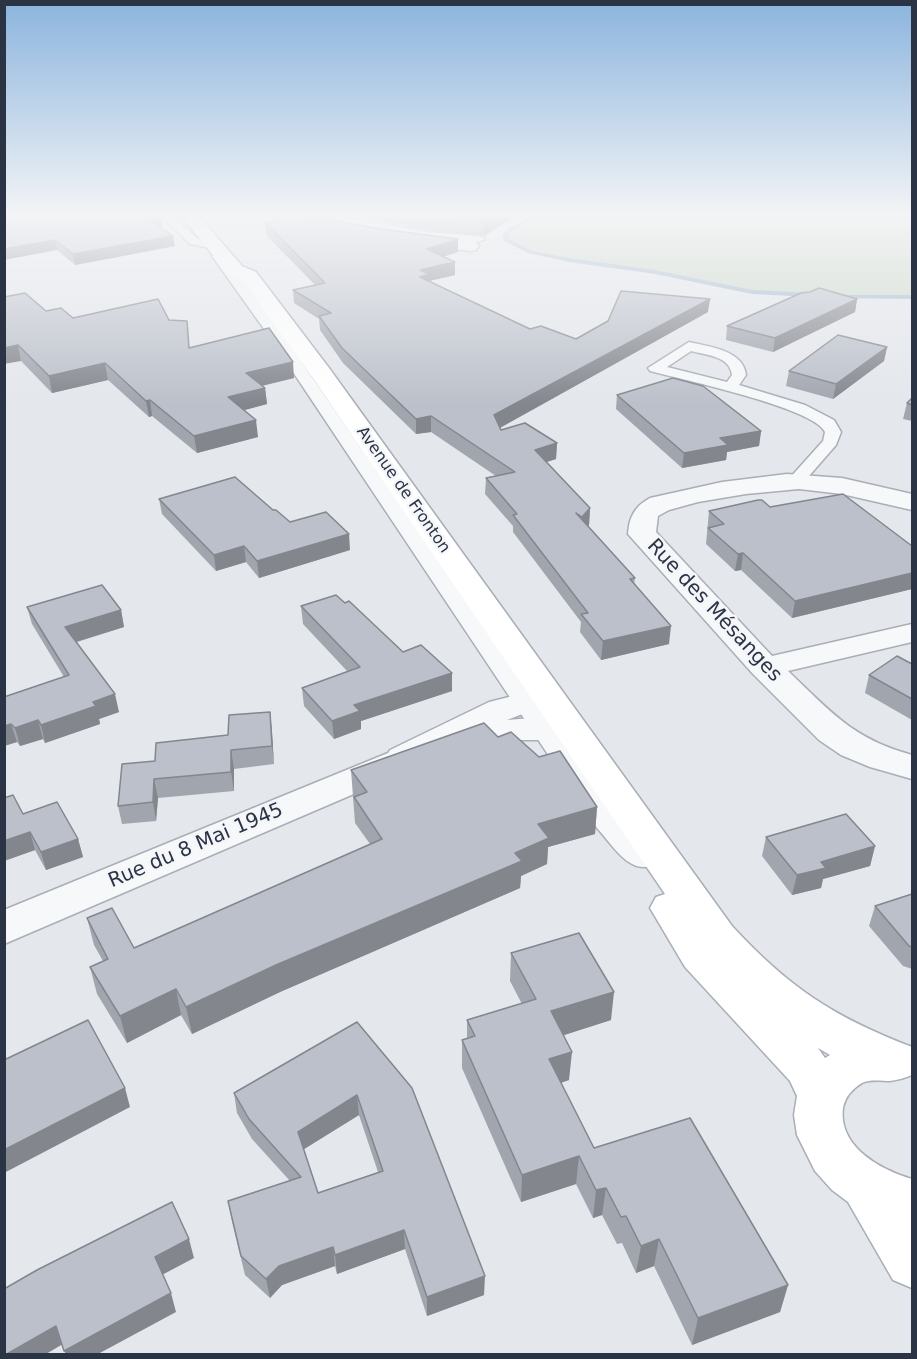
<!DOCTYPE html>
<meta charset="utf-8">
<style>
body{margin:0}
#map{position:relative;width:917px;height:1359px;overflow:hidden;background:#e4e7ec;font-family:"DejaVu Sans",sans-serif}
canvas{display:block}
.frame{position:absolute;inset:0;border:6px solid #2b3445;pointer-events:none}
</style>
<div id="map">
<canvas width="917" height="1359"></canvas>
<div class="frame"></div>
</div>
<script>
const ctx = document.querySelector('canvas').getContext('2d');
ctx.lineJoin = 'round';
function paint(path, color) { ctx.fillStyle = color; ctx.fill(path, 'evenodd'); }
function strokePath(path, color, width, dash) { ctx.strokeStyle = color; ctx.lineWidth = width; ctx.lineCap = dash ? 'butt' : 'round'; ctx.setLineDash(dash || []); ctx.stroke(path); }
function write(font, color, halo, rows, align = 'center') {
  ctx.font = font + ' "DejaVu Sans",sans-serif'; ctx.lineWidth = 5; ctx.setLineDash([]); ctx.textBaseline = 'middle'; ctx.strokeStyle = halo; ctx.fillStyle = color; for (const [text, x, y, turn = 0] of rows) {
    ctx.save(); ctx.translate(x, y); ctx.rotate((+turn || 0) * Math.PI / 180); ctx.textAlign = isNaN(turn) ? turn : align; if (halo) ctx.strokeText(text, 0, 0); ctx.fillText(text, 0, 0); ctx.restore();
  }
}
const green = new Path2D(`
 M536,215H912V297C860,299 805,297 752,292C718,288 687,276 653,271C612,265 540,264 506,240L505,235L511,229Z`);
const stream = new Path2D(`
 M533,215H539L513,230L508,235L509,239L532,251L569,258L655,270L752,290L811,293L814,295L811,297L752,294L655,274L569,262L528,253L504,241L502,235L509,228Z
 M839,295H912V299L837,298L836,297Z`);
const service = new Path2D(`
 M161,215H172L198,239L219,244L221,246L215,249L190,244Z
 M332,215H342L345,217L427,232L479,236L485,239C470,251 360,228 337,222Z
 M219,252L223,253L280,331L615,816L650,854L654,860L650,866C628,873 611,843 597,828L269,336L212,256Z
 M689,342C710,347 743,350 746,375L739,385L805,405L834,420L841,432L836,445L802,484L796,485L788,480L823,441L825,432C815,408 680,379 650,371L648,368ZM691,351C706,355 730,356 732,375L727,382L667,367Z`);
const minor = new Path2D(`
 M415,234L470,241L476,242L479,246L476,250L470,251L409,243L406,239L409,235Z
 M787,474L842,478L912,494V510L842,494L799,489L746,494L698,502L669,510L658,516L656,532L772,656L912,624V642L788,671C831,712 853,739 912,755V779L870,767L841,755L819,740L753,674L628,534C629,517 635,506 650,498L722,482Z
 M525,693L566,700L571,707L556,737L544,740H514L453,755L442,753L407,769L405,772L4,944V910L388,753L390,750L489,702ZM525,713L533,715L532,718L507,720Z`);
const secondary = new Path2D(`
 M181,215H198L242,266L256,272L329,368L732,926C789,988 834,1017 912,1047V1075C905,1078 898,1080 890,1081C882,1081 870,1079 862,1083C852,1089 845,1097 843,1108C838,1147 881,1170 912,1179V1288L893,1280L848,1202L832,1190L815,1171L797,1135L794,1115L797,1096L790,1081L685,967L650,908L656,897L665,894L312,377L242,280L228,274ZM818,1048L830,1055L825,1058Z`);
const primary = new Path2D(`
 M249,270L256,272L260,279L258,283H244L240,276L242,272Z`);
const wall = new Path2D(`
 M4,215L161,219L162,229L173,236L175,246L75,265L57,250Z
 M273,215L458,252L443,256L455,262V275L429,281L530,329L576,339L708,312L500,428L501,430L557,443L556,459L546,462L590,508L589,525L588,526L635,578L634,584L669,644L601,660L580,632L581,622L513,532V526L485,494L486,478L496,476L431,432L416,434L343,363L320,330L319,319L294,303L293,290L315,285L266,235L265,222H273Z
 M350,215H511V219L484,236L427,230Z
 M4,297L46,311L73,318L169,320L190,347L294,378L262,386L265,388L267,404L244,410L258,437L197,453L152,416L149,417L108,380L52,393L21,361Z
 M857,299L855,312L773,352L726,340L727,326Z
 M887,347L884,361L833,399L786,386L789,371Z
 M617,395L761,431L759,446L727,452L726,460L682,468L616,409Z
 M912,398V421L903,419L907,403Z
 M159,499L273,510L290,522L350,550L259,578L246,562L216,571L162,514Z
 M770,507L912,546V589L792,618L741,570L735,571L706,544L709,511Z
 M345,603L403,652L452,691L361,721V729L334,739L304,706L302,688L348,672L303,624L301,606Z
 M27,607L121,610L124,627L77,642L119,712L99,719L100,724L45,743L43,739L20,746L17,742L4,746V697L64,677L32,624Z
 M912,664V720L865,693L869,675Z
 M270,712L274,764L234,769V791L158,798L156,821L122,824L118,806L155,761L228,735Z
 M498,737L539,757L597,807L595,834L548,847L547,864L521,876L520,888L280,992L192,1034L181,1015L127,1043L97,994L90,967L103,961L94,945L87,918L134,948L370,844L355,823L351,770Z
 M4,798L23,814L78,839L83,857L46,870L35,850L4,861Z
 M766,837L875,846L870,866L823,879L821,888L792,895L762,856Z
 M912,894V969L903,966L869,926L875,906Z
 M511,953L611,1020L563,1035L569,1080L561,1083L594,1148L788,1285L780,1312L692,1345L654,1266L636,1273L622,1243L617,1244L602,1215L593,1218L576,1184L521,1202L462,1068V1040L467,1039V1020L522,1004L510,981Z
 M357,1022L484,1295L427,1316L405,1249L337,1274L335,1266L282,1285L270,1298L245,1275L232,1221L228,1201L290,1181L252,1139L237,1113L234,1093ZM359,1115L378,1172L318,1193L304,1149Z`);
const shadedWall = new Path2D(`
 M490,215H511V219L484,236V218Z
 M161,219L162,229L149,220Z
 M173,236L175,246L75,265L73,254Z
 M458,239V252L427,262V249Z
 M55,240L57,250L4,260V249Z
 M455,262V275L429,281L420,290V270Z
 M710,299L708,312L494,431V415Z
 M857,299L855,312L773,352L775,338Z
 M18,345L21,361L4,364V348Z
 M887,347L884,361L833,399L836,384Z
 M293,362L294,378L248,389L246,373Z
 M105,363L108,380L52,393L49,376Z
 M265,388L267,404L230,414L228,397Z
 M150,400L152,416L149,417L146,401Z
 M431,416V432L416,434V419Z
 M256,420L258,437L197,453L194,436Z
 M761,431L759,446L727,452L726,460L682,468L684,453L720,438Z
 M557,443L556,459L534,466L535,450Z
 M590,508L589,525L581,534L582,517Z
 M349,534L350,550L259,578L257,561Z
 M244,546L246,562L216,571L214,555Z
 M743,553L741,570L735,571L738,554Z
 M912,573V589L792,618L795,601Z
 M121,610L124,627L69,644L65,627Z
 M671,626L669,644L601,660L603,641Z
 M452,673V691L361,721V729L334,739L332,721L354,705Z
 M115,694L119,712L99,719L100,724L45,743L41,725L93,702Z
 M270,712L272,731L274,764L272,746Z
 M38,720L43,739L20,746L15,728Z
 M11,724L17,742L4,746V726Z
 M231,750L234,769V791L231,772Z
 M154,779L158,798L156,821L153,802Z
 M597,807L595,834L548,847L547,864L521,876L520,888L280,992L192,1034L186,1007L515,853L538,824Z
 M30,832L35,850L4,861V841Z
 M78,839L83,857L46,870L41,852Z
 M875,846L870,866L823,879L821,888L792,895L797,875L821,862Z
 M176,989L181,1015L127,1043L120,1016Z
 M614,992L611,1020L549,1040L551,1011Z
 M572,1052L569,1080L547,1087L549,1059Z
 M125,1088L130,1107L4,1173V1150Z
 M357,1095L359,1115L301,1151L298,1132Z
 M579,1156L576,1184L521,1202L522,1175Z
 M606,1188L602,1215L593,1218L596,1190Z
 M404,1230L405,1249L337,1274L335,1255Z
 M189,1239L194,1258L160,1276L155,1257Z
 M659,1239L654,1266L636,1273L641,1246Z
 M333,1247L335,1266L282,1285L270,1298L266,1279L279,1266Z
 M485,1276L484,1295L427,1316V1297Z
 M788,1285L780,1312L692,1345L698,1318Z
 M171,1293L176,1312L98,1354H66L64,1351Z
 M56,1326L63,1344L46,1354H7Z`);
const building = new Path2D(`
 M4,215H153L161,219L149,220L173,236L73,254L55,240L4,249Z
 M273,215H303L381,229L458,239L427,249L455,262L420,270L429,274L420,277L530,329L541,326L576,339L608,321L621,291L710,299L494,415L501,430L525,423L557,443L535,450L590,508L582,517L576,513L635,578L630,579L671,626L603,641L581,614L588,613L513,515L517,514L486,478L515,472L431,416L416,419L342,348L319,316L331,313L293,290L325,283L265,222L278,221Z
 M453,215H490L484,218Z
 M819,288L857,299L775,338L727,326L801,293L810,292Z
 M25,293L46,311L61,308L73,318L158,299L169,320L187,321L189,348L269,328L293,362L246,373L265,388L228,397L256,420L194,436L150,400L146,401L105,363L49,376L18,345L4,348V297Z
 M838,335L887,347L836,384L789,371Z
 M673,378L703,386L761,431L720,438L728,445L684,453L617,395Z
 M912,398V405L907,403Z
 M235,477L273,510H276L290,522L326,512L349,534L257,561L244,546L214,555L159,499Z
 M843,494L912,546V573L795,601L743,553L738,554L708,528L724,524L709,511L758,500H762L770,507Z
 M102,585L121,610L65,627L115,694L93,702L96,706L41,725L38,720L15,728L11,724L4,726V697L69,675L27,607Z
 M336,595L345,603L349,601L403,652L421,645L452,673L354,705L360,711L332,721L302,688L360,667L301,606Z
 M897,656L912,664V699L869,675Z
 M270,712L272,746L231,750V772L154,779L153,802L118,806L122,764L155,761L156,743L228,735L229,715Z
 M484,723L498,737L511,732L539,757L560,751L597,807L538,824L549,838L515,853L522,861L276,965L186,1007L176,989L120,1016L90,967L108,959L87,918L112,908L134,948L382,839L354,797L367,792L351,770Z
 M13,795L23,814L57,802L78,839L41,852L30,832L4,841V798Z
 M846,814L875,846L821,862L826,868L797,875L766,837Z
 M912,894V947L909,946L875,906Z
 M579,933L614,992L551,1011L572,1052L549,1059L594,1148L690,1118L788,1285L698,1318L659,1239L641,1246L626,1216L621,1217L606,1188L596,1190L579,1156L522,1175L462,1040L475,1036L467,1020L536,999L511,953Z
 M88,1020L125,1088L4,1150V1060Z
 M357,1022L412,1088L485,1276L427,1297L404,1230L335,1255L333,1247L279,1266L266,1279L241,1256L228,1201L301,1177L249,1119L234,1093ZM357,1095L383,1171L318,1193L298,1132Z
 M172,1202L189,1239L155,1257L171,1293L64,1351L56,1326L7,1354H4V1289L37,1270Z`);
const farStreetnames = [
 ["Avenue de Fronton",403,490,55]
];
const streetNames = [
 ["Rue des Mésanges",714,611,47],
 ["Rue du 8 Mai 1945",196,846,-23]
];
paint(green, '#c9d6c5');
paint(stream, '#9fb4cc');
strokePath(service, '#a9aeb7', 3);
strokePath(minor, '#a9aeb7', 3);
strokePath(secondary, '#a9aeb7', 3);
strokePath(primary, '#a3abb8', 3);
paint(service, '#f7f8fa');
paint(minor, '#f7f8fa');
paint(secondary, '#fff');
paint(primary, '#fff');
paint(wall, '#a1a5ae');
paint(shadedWall, '#83868d');
paint(building, '#bbc0ca');
strokePath(building, '#83868d', 1.5);
const sky = ctx.createLinearGradient(0, 0, 0, 405);
sky.addColorStop(0, '#8bb4dd');
sky.addColorStop(0.53, '#f3f4f6');
sky.addColorStop(1, '#f3f4f600');
ctx.fillStyle = sky;
ctx.fillRect(0, 0, 917, 405);
write('16px', '#2b3445', '#f4f6f9', farStreetnames);
write('20px', '#2b3445', '#f4f6f9', streetNames);
</script>
